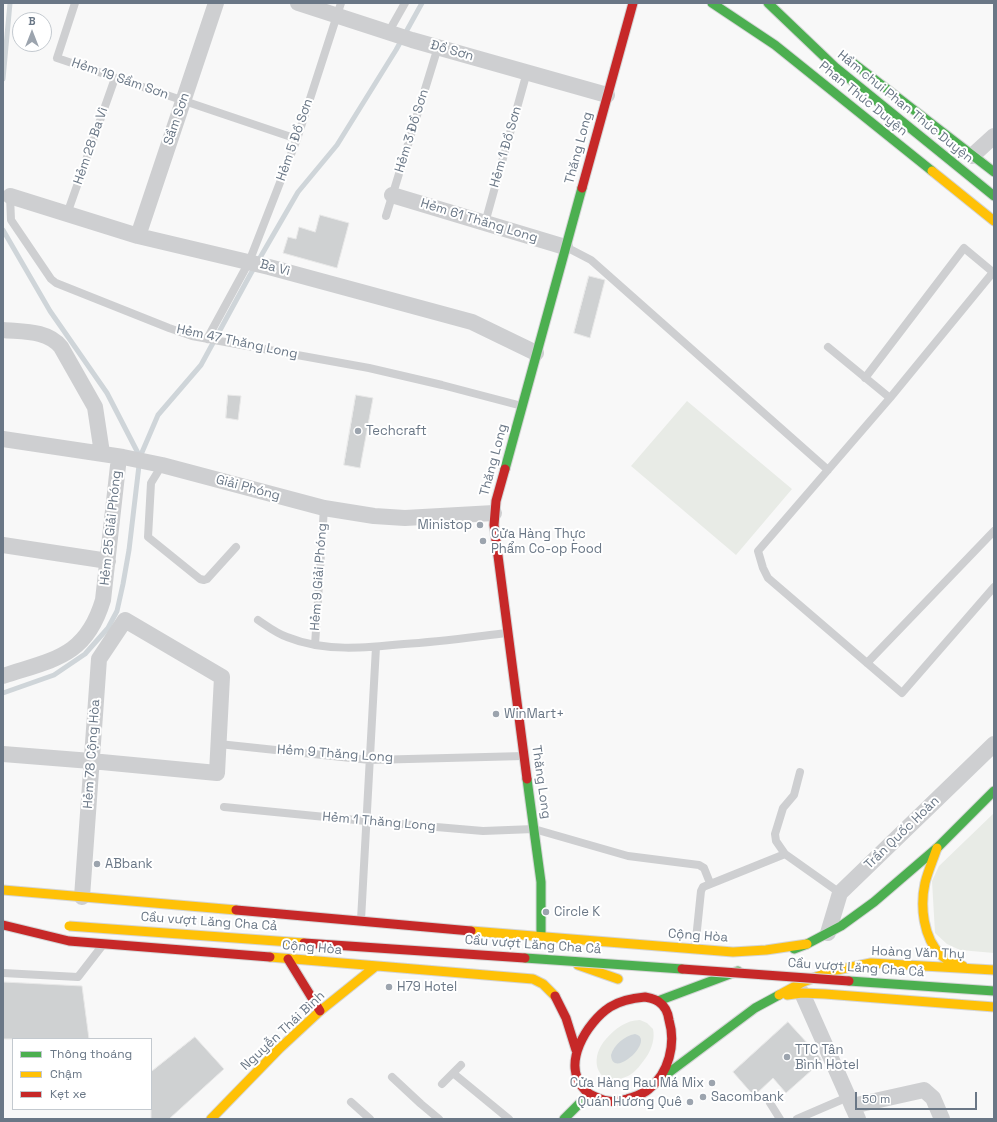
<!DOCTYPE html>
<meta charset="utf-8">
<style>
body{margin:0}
#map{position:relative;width:997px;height:1122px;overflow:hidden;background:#f8f8f8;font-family:"Space Grotesk",sans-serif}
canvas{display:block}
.frame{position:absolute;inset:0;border:4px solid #6a7786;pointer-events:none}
.legend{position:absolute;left:12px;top:1038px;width:140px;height:72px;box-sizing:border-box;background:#fff;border:1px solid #c3c9cf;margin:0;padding:5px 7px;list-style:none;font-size:12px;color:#6a7786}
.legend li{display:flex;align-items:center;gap:8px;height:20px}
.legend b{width:20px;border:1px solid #c3c9cf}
.north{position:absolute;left:12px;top:12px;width:40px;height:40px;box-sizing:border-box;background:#fff;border:1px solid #c3c9cf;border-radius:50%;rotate:0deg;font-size:11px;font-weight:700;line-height:16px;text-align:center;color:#6a7786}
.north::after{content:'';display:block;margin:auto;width:14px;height:18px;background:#9ca4ae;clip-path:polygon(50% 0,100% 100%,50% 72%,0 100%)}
.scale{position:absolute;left:855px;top:1092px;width:122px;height:18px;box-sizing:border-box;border:2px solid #6a7786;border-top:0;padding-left:5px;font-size:12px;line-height:14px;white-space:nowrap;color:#6a7786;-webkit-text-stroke:3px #fff;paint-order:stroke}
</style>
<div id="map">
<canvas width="997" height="1122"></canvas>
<div class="frame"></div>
<ul class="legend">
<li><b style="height:5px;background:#4caf50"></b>Thông thoáng</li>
<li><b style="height:5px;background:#ffc107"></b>Chậm</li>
<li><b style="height:5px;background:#c62828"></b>Kẹt xe</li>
</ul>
<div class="north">B</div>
<div class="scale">50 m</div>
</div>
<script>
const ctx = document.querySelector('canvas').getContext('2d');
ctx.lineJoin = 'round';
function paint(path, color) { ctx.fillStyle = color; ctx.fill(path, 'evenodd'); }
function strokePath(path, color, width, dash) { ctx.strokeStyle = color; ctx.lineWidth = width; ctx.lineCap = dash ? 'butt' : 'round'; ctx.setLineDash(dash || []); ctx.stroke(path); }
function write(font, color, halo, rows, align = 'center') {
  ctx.font = font + ' "Space Grotesk",sans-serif'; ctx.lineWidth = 4; ctx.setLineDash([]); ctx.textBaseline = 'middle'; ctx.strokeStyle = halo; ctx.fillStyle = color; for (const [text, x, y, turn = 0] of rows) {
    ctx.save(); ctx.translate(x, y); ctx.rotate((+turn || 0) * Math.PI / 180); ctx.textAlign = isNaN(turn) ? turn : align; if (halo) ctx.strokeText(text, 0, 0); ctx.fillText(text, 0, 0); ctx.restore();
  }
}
const green = new Path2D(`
 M687,401L792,489L736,555L631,466Z
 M994,813V953L960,950L947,944L935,933L932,881L939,866Z
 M640,1020L647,1023L653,1029C655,1038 652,1048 647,1056C642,1063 636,1072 628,1076C598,1090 587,1060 606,1039C615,1029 626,1020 640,1020Z`);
const water = new Path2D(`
 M635,1034C657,1039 612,1081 611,1055C614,1045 624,1036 635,1034Z`);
const stream = new Path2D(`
 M3,79L10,3
 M3,230L50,311L107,393L140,457
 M3,693L54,675L85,654L108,628L117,611L123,584L129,550L140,457L158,415L201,365L250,275L298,192L337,145L396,50L422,3`);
const building = new Path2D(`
 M320,215L349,223L337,268L283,253L288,237L296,239L299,227L315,232Z
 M589,276L605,280L590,338L574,333Z
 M228,395L241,396L238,420L226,418Z
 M356,395L373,398L360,468L344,465Z
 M3,982L82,986L89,1039H3Z
 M788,1022L820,1057L822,1061L786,1093L773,1078L754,1096L733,1072Z
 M195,1037L224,1069L169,1119H151V1072Z`);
const lane = new Path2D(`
 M75,3L57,58L297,139
 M388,33L405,3
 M10,196L11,220L51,279L56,283L169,328L192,336L369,368L442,385L522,406
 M67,214L115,78
 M386,216L438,47
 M485,223L527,72
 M566,247L591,260L828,470
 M994,271L890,398L758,551L763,568L768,578L902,693L994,587
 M207,339L249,262L297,139L341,3
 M828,347L890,398
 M865,378L964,248L994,273
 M162,465L151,483L148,537L200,579L204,580L207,579L236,547
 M258,620C267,626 276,633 287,637C324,652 365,648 404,644C439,642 473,637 507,633
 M315,645L324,508
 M867,663L994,531
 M219,744L370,760L524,756
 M800,772L794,795L783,808L775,834L776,841L785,854L840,893
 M224,807L366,821L483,831L534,829L628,856L699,865L704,868L710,883
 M361,920L376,647
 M695,949L701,891L703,887L785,854
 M3,973L78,977L102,946
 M453,1073L509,1119
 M392,1077L421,1104L439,1119
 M442,1084L461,1065
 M351,1102L370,1119
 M770,1103L780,1119
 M797,1119L848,1097`);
const street = new Path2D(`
 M298,3L412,40L607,95
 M972,156L994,136
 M392,195L565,247
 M10,196L138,236L269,267L472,322L536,353
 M138,236L216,3
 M3,330C23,332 47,330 61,347L95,407L102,453
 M3,439L123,457L162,465L324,508L374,516L405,518L494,513
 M3,545L108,561
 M3,676C54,659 86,657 103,600L119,457
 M3,754L91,761L217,773L222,677L125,620L99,659L82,897
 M828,933L840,893L994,744
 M802,993L858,1119
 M852,1106L924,1090L933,1098L942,1119`);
const fast = new Path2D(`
 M712,3L775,45L932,171
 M768,3L835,67L994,196
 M852,62L994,172
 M505,469L582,188
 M527,779L541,882V937
 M794,949L807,944L841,926L874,902L938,847L994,791
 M658,1001L738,971
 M655,1083L755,1008L779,995
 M564,1119L589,1094`);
const slow = new Path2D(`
 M932,171L994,221
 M937,848C933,860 928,871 925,883C920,906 923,938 941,955C947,961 956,963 963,966
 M3,890L236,910
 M471,931L733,952L766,950L807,944
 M270,957L533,979L543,984L555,996
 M578,965L618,979
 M779,995L803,982L832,971L871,963L994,970
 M787,995L802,993L825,994L994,1007
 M211,1119L279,1049L320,1011L376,966`);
const jam = new Path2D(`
 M582,188L633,3
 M505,469L496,501L494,525L527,779
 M236,910L471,931
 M3,925L69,941L270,957
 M288,959L320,1011
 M555,996L566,1018L576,1050
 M645,997C650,998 656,999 659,1002C665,1006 668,1013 669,1020C676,1044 669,1073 649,1089C642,1095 636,1096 627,1099C617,1102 607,1103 598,1098C593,1096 588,1094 585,1090C560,1065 587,1022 610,1007C621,1000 633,998 645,997Z`);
const fastBridge = new Path2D(`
 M525,958L682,969
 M849,981L994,991`);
const slowBridge = new Path2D(`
 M69,926L304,943`);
const jamBridge = new Path2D(`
 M304,943L525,958
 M682,969L849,981`);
const markers = [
 [358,431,4,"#9ca4ae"],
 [480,525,4,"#9ca4ae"],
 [483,541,4,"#9ca4ae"],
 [496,714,4,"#9ca4ae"],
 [97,864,4,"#9ca4ae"],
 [546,912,4,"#9ca4ae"],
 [389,987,4,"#9ca4ae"],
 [787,1057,4,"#9ca4ae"],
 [712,1083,4,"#9ca4ae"],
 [703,1097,4,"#9ca4ae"],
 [690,1102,4,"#9ca4ae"]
];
const streetNames = [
 ["Đồ Sơn",452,51,16],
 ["Hẻm 19 Sầm Sơn",120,79,19],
 ["Phan Thúc Duyện",863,99,39],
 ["Hầm chui Phan Thúc Duyện",905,107,39],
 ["Sầm Sơn",177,119,-71],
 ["Hẻm 3 Đồ Sơn",412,131,-73],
 ["Hẻm 5 Đồ Sơn",295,140,-71],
 ["Hẻm 28 Ba Vì",91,146,-71],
 ["Hẻm 1 Đồ Sơn",506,147,-74],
 ["Thăng Long",579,148,-75],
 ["Hẻm 61 Thăng Long",479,221,17],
 ["Ba Vì",275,268,15],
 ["Hẻm 47 Thăng Long",237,342,12],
 ["Thăng Long",494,460,-75],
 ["Giải Phóng",248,488,15],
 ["Hẻm 25 Giải Phóng",111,528,-84],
 ["Hẻm 9 Giải Phóng",319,577,-86],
 ["Hẻm 78 Cộng Hòa",92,754,-86],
 ["Hẻm 9 Thăng Long",335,754,4],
 ["Thăng Long",541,782,82],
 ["Hẻm 1 Thăng Long",379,822,5],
 ["Trần Quốc Hoàn",902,833,-44],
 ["Cầu vượt Lăng Cha Cả",209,922,4],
 ["Cộng Hòa",698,936,4],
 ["Cầu vượt Lăng Cha Cả",533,945,4],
 ["Cộng Hòa",312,948,5],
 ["Hoàng Văn Thụ",918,953,2],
 ["Cầu vượt Lăng Cha Cả",856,968,4],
 ["Nguyễn Thái Bình",283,1031,-43]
];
const poiNames = [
 ["Techcraft",366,431],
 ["Ministop",472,525,"right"],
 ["Cửa Hàng Thực",491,534],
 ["Phẩm Co-op Food",491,549],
 ["WinMart+",504,714],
 ["ABbank",105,864],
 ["Circle K",554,912],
 ["H79 Hotel",397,987],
 ["TTC Tân",795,1050],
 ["Bình Hotel",795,1065],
 ["Cửa Hàng Rau Má Mix",704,1083,"right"],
 ["Sacombank",711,1097],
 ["Quán Hương Quê",682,1102,"right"]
];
paint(green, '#e8ebe6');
paint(water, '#cfd5d9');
strokePath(stream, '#cfd5d9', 5);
paint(building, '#cfd1d2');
strokePath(building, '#e8e8e8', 1);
strokePath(fast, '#d4d5d6', 11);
strokePath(slow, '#d4d5d6', 11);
strokePath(jam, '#d4d5d6', 11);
strokePath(lane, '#cecfd1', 8);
strokePath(street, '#cecfd1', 16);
strokePath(fast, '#4caf50', 9);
strokePath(slow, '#ffc107', 9);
strokePath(jam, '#c62828', 9);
strokePath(fastBridge, '#d4d5d6', 11, []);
strokePath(slowBridge, '#d4d5d6', 11, []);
strokePath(jamBridge, '#d4d5d6', 11, []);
strokePath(fastBridge, '#4caf50', 9);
strokePath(slowBridge, '#ffc107', 9);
strokePath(jamBridge, '#c62828', 9);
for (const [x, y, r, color] of markers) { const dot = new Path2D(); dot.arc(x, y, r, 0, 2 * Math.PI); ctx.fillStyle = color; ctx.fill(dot); strokePath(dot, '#fff', 1.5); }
write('13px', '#6a7786', '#fff', streetNames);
write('13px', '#6a7786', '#fff', poiNames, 'left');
</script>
